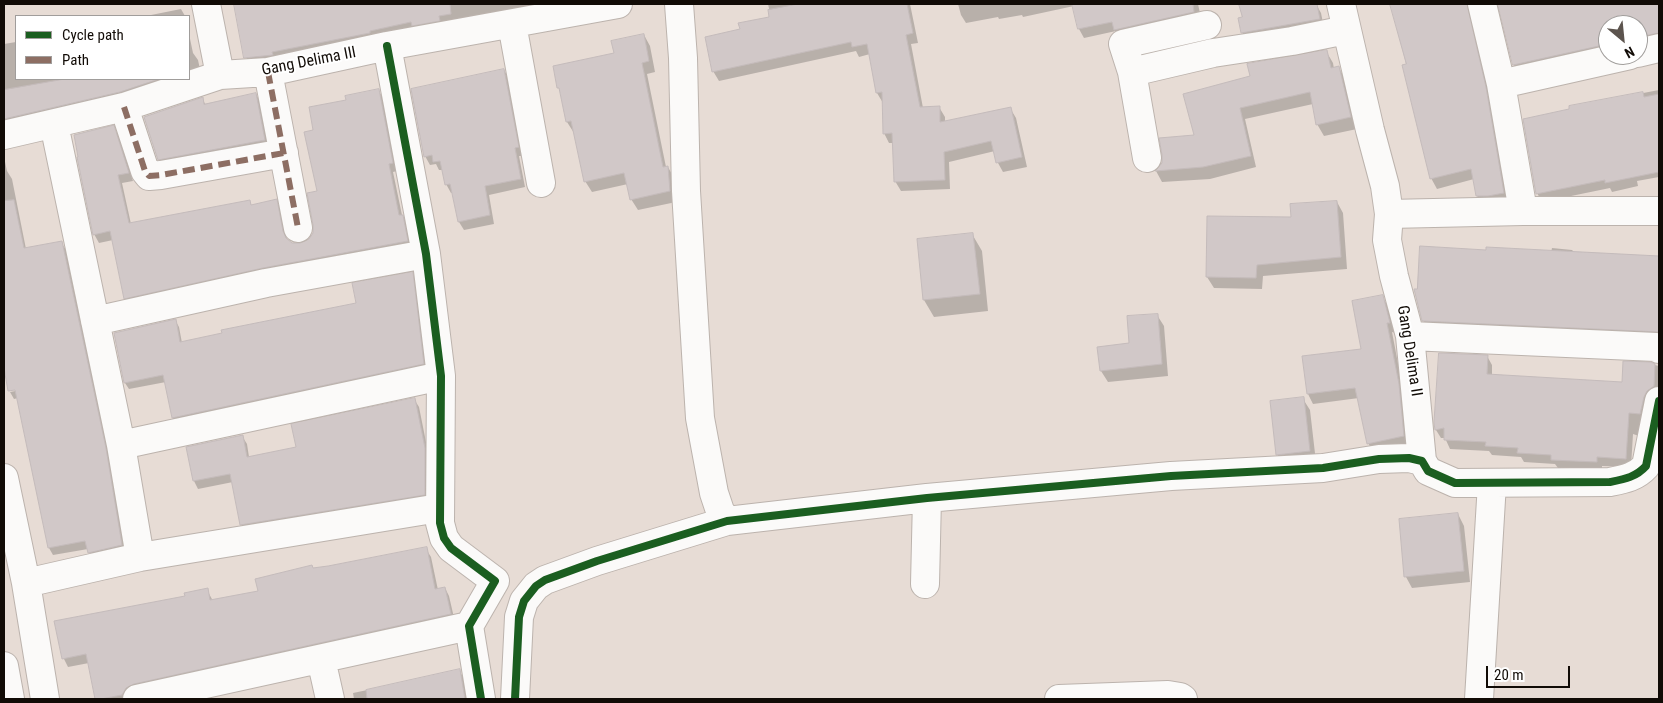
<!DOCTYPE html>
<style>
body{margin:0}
#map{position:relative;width:1663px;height:703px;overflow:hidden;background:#e7dcd5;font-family:"Roboto Condensed",sans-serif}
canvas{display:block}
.frame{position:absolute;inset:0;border:5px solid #110b06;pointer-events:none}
.legend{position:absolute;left:15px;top:15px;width:175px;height:65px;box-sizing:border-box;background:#fff;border:1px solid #a09d9b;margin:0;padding:6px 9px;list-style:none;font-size:15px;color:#110b06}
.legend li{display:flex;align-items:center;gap:10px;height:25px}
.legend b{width:25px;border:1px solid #a09d9b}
.north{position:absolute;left:1598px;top:15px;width:50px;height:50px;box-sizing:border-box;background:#fff;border:1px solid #a09d9b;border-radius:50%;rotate:152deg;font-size:14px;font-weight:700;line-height:20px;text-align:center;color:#110b06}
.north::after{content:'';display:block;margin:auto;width:18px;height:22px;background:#5c544e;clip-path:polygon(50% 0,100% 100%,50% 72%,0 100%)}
.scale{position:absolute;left:1486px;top:666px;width:84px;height:22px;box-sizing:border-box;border:2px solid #110b06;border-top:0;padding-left:6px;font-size:15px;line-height:18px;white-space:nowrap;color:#110b06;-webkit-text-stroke:4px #fff;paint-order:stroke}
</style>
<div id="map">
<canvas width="1663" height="703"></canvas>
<div class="frame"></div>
<ul class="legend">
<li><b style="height:6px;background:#1b5e20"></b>Cycle path</li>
<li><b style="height:6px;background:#8d6e63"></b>Path</li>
</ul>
<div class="north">N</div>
<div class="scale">20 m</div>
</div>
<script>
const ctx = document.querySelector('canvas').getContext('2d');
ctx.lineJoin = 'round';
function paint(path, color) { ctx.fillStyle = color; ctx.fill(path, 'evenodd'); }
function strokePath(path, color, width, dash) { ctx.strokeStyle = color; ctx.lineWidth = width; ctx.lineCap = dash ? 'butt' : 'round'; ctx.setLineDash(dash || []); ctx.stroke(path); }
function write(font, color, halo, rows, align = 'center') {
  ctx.font = font + ' "Roboto Condensed",sans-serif'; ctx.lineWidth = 4; ctx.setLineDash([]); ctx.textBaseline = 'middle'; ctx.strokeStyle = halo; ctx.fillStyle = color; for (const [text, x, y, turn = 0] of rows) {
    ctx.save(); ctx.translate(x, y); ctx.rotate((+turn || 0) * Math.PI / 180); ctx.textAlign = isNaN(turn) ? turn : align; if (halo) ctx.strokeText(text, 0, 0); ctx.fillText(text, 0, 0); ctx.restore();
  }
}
const shadow = new Path2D(`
 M235,4H541L251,66L246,57Z
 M768,4H910L918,43L911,44L923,108L939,107L945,117V123L1010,108L1016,118L1027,167L1003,172L998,163L995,151L949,162L950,189L901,191L895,181L894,143H889L884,133L883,103L877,93L870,54L859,57L856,51L719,81L713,71L741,30L771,18Z
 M958,4H1198L1201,18L1120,39L1116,31L1084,38L1079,29L1074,6L1023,17L1022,15L999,19L998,17L966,23L961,15Z
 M1241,4H1316L1321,13L1324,28L1247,41L1242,32L1244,18Z
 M1393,4H1470L1491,99L1509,203L1483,206L1477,196L1474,179L1437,189L1431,178Z
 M1499,4H1659V42L1638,48V25H1608V54L1519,74L1514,65Z
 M181,9L185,16H146Z
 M189,34L193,53L198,60L201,74L189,78Z
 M644,35L650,46L655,72L647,74L666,167H668L674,178L676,202L638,210L631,199L628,184L592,192L585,181L574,133L567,122L562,93L559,88L615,54Z
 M16,42V79H186L4,128V44Z
 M1326,51L1333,63L1334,69L1339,68L1345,79L1357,129L1324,136L1317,124L1313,104L1245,119L1256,167L1210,179L1162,182L1156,171L1163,163L1196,136L1251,77Z
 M504,70L509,79L523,156H519L525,187L489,195L494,224L464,230L459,222L453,193H451L446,184L443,170H439L436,164L430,165L425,156Z
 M378,90L383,98L397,171L393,172L402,215L407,224L412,250L130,306L125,298L113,240L99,243L94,234L113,127L118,135L133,181L122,183L131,224L249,201L252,206L276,201L281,209L287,240L292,244L301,245L309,240L314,233L318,192L315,131L347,101Z
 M1659,90V177L1637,181L1638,186L1612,192L1610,188L1542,202L1537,193L1570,107Z
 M256,94L262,106L271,152L165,171L159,159L202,99L206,105Z
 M4,157L7,171L12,179L26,249L61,242L66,250L109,457L126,553L93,560L88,549L53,555L49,548L18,398L14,399L10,392L21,390H10V392L4,365Z
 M1337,202L1343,213L1347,269L1263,276L1262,289L1214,288L1207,277L1293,218Z
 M972,234L982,251L988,311L934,317L924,300L918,240Z
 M1552,248L1572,250L1574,252L1659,257V340L1429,330L1423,320L1487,251L1551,253Z
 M412,274L416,280L427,370L177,424L173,418L166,382L129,389L125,383L175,320L179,327L182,343L357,304Z
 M1382,297L1388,306L1395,333L1392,332L1404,395L1409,446L1374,453L1368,443L1359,398L1313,404L1308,394L1362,350Z
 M1157,315L1164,326L1168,376L1108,382L1101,371L1130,344Z
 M1487,356L1492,365V376L1623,383L1651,364L1659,366V395L1642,437L1633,434L1631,467L1602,466V471L1558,468L1555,464L1524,462L1521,457L1492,455L1489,451L1450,449L1445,438H1441L1436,430Z
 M414,399L419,407L429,457V502L246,532L241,524L233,482L198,489L194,481L242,436L247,444L249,457L297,448Z
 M1303,399L1310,410L1316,462L1284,466L1277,454Z
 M1458,514L1464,526L1470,582L1412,588L1406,577Z
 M426,549L431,557L438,590L445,588L449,596L455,622L129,699H96L89,663L68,667L64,659L56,622L186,597L207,590L213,601L259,592L313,570Z
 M459,671L464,678L468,699H354L353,693Z`);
const building = new Path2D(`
 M234,4H450L451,14L439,16L440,21L412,26L411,22L370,31V33L272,52L273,55L244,58Z
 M798,4H907L913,33L906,35L920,107L940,106V122L1011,107L1022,157L996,163L991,141L944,152L945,180L894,182L892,133L883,134L882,92L876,93L867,44L852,47L851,42L712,72L705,37L740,29L738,23L769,17L768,10Z
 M1072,4H1193L1194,12L1114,30L1112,22L1078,29Z
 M1239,4H1317L1320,19L1241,33L1238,18L1242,17Z
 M1390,4H1467L1486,87L1504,193L1488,196H1476L1471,169L1430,179L1402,65L1406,64Z
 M1498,4H1659V33L1638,37V25H1608V44L1513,65Z
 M644,34L649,61L642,63L663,167L668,166L670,191L630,200L624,173L584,182L571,121L566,122L559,88H557L553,66L614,53L611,41Z
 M1327,50L1331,68L1339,66L1351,117L1316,125L1310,92L1240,108L1251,156L1203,167L1155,171L1162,163V155L1159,138L1194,135L1183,94L1250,76L1247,64Z
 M504,69L519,147L515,148L521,179L485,186L490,215L458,222L450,184L445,185L440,161L433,162L432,155L424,157L411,89Z
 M65,79H159L120,92L4,119V90Z
 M379,89L393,163L389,164L399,215H403L408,241L263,268L124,299L110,231L93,235L77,157H78L74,135L114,125L129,173L118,175L129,223L250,200L251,205L277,199L283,231L286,238L292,243H300L309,239L313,233V225L307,193L317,191L304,132L313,130L309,107L346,100L345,96Z
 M1643,92L1644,97L1659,94V172L1605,183V180L1536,194L1523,119L1569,109V106Z
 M256,93L265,140L158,160L144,117L203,97L204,104Z
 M14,200L24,248L62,241L106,448L122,545L88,553L85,541L48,548L15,390L8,391L4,368V201Z
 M1337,201L1341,257L1257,265L1256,278L1206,277L1207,216L1291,217L1290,204Z
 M973,233L980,294L923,300L917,239Z
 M1420,246L1486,250V247L1659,256V332L1422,321L1414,289H1417Z
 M413,272L424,364L172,418L163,375L124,383L114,333L176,319L180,342L222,333L221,330L356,303L352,283Z
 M1383,295L1390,323H1387L1399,384L1404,436L1367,444L1355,388L1307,394L1302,356L1361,349L1352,301Z
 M1158,314L1162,364L1100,371L1097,347L1129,343L1127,316Z
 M1439,353L1488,355L1487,374L1622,382L1623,361L1651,362L1655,364L1654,386L1647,391L1644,397L1640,414L1629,413L1626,459L1597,457V462L1551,460V455L1517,453L1518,448L1485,446L1486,442L1444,440V428L1435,430L1434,423Z
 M1304,397L1310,451L1276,455L1270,401Z
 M415,398L425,448V495L240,525L230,474L193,481L186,447L243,435L247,457L296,447L291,424Z
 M1458,513L1464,571L1404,577L1399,519Z
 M427,547L435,589L445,587L451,614L134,684L126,688L122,695L101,699H95L86,654L62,659L54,621L185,596L184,593L208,588L210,600L258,591L255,579L312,565L313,568L328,566Z
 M460,669L465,699H367L366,690Z`);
const minor = new Path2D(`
 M206,4L220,75
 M679,4L683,58L686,191L700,418L714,493L720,511L727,521
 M1341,4L1370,130L1385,186L1389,214L1523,211H1659
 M1482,4L1501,84L1523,211
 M512,24L541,183
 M387,46L426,254L441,376L440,523L444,538L451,548L495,581L469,626L481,699
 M1638,53L1659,48
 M268,72L298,228
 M1132,72L1213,53L1292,41L1346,30
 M1501,84L1630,55
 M124,107L145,171L149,176L161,175L284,153
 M54,124L121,445L140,557
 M4,135L124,107L220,75L268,72L387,46L618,4
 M1147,158L1132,72L1123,44L1207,25
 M1389,214L1387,240L1394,276L1410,336L1422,461
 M95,321L266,283L426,254
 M1410,336L1656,347L1659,349
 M121,445L441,376
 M4,478L26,583L45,699
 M26,583L140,557L439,508
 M925,584L927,498
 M321,659L330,699
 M4,666L10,699
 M137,699L469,626
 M515,699L519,617L524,601L536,586L545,580L597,561L727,521L927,498L1171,476L1323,468L1379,459L1409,458L1422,461L1428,471L1455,483L1610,482C1625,479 1636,477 1646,466L1659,401
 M1059,699L1168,695L1180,697L1183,699
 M1479,699L1492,483`);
const quiet = new Path2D(`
 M268,72L298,228
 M124,107L145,171L149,176L161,175L284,153`);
const cycleway = new Path2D(`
 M387,46L426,254L441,376L440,523L444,538L451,548L495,581L469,626L481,699
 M515,699L519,617L524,601L536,586L545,580L597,561L727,521L927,498L1171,476L1323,468L1379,459L1409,458L1422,461L1428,471L1455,483L1610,482C1625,479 1636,477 1646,466L1659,401`);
const streetNames = [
 ["Gang Delima III",309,62,-11],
 ["Gang Delima II",1409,351,81]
];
paint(shadow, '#0003');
paint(building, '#d1c8c8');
strokePath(building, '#c4bbbb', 1);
strokePath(minor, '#bcb3ad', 30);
strokePath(minor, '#fbfaf9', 28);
strokePath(quiet, '#8d6e63', 6, [12, 6]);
strokePath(cycleway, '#1b5e20', 8);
write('16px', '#110b06', '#fff', streetNames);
</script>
